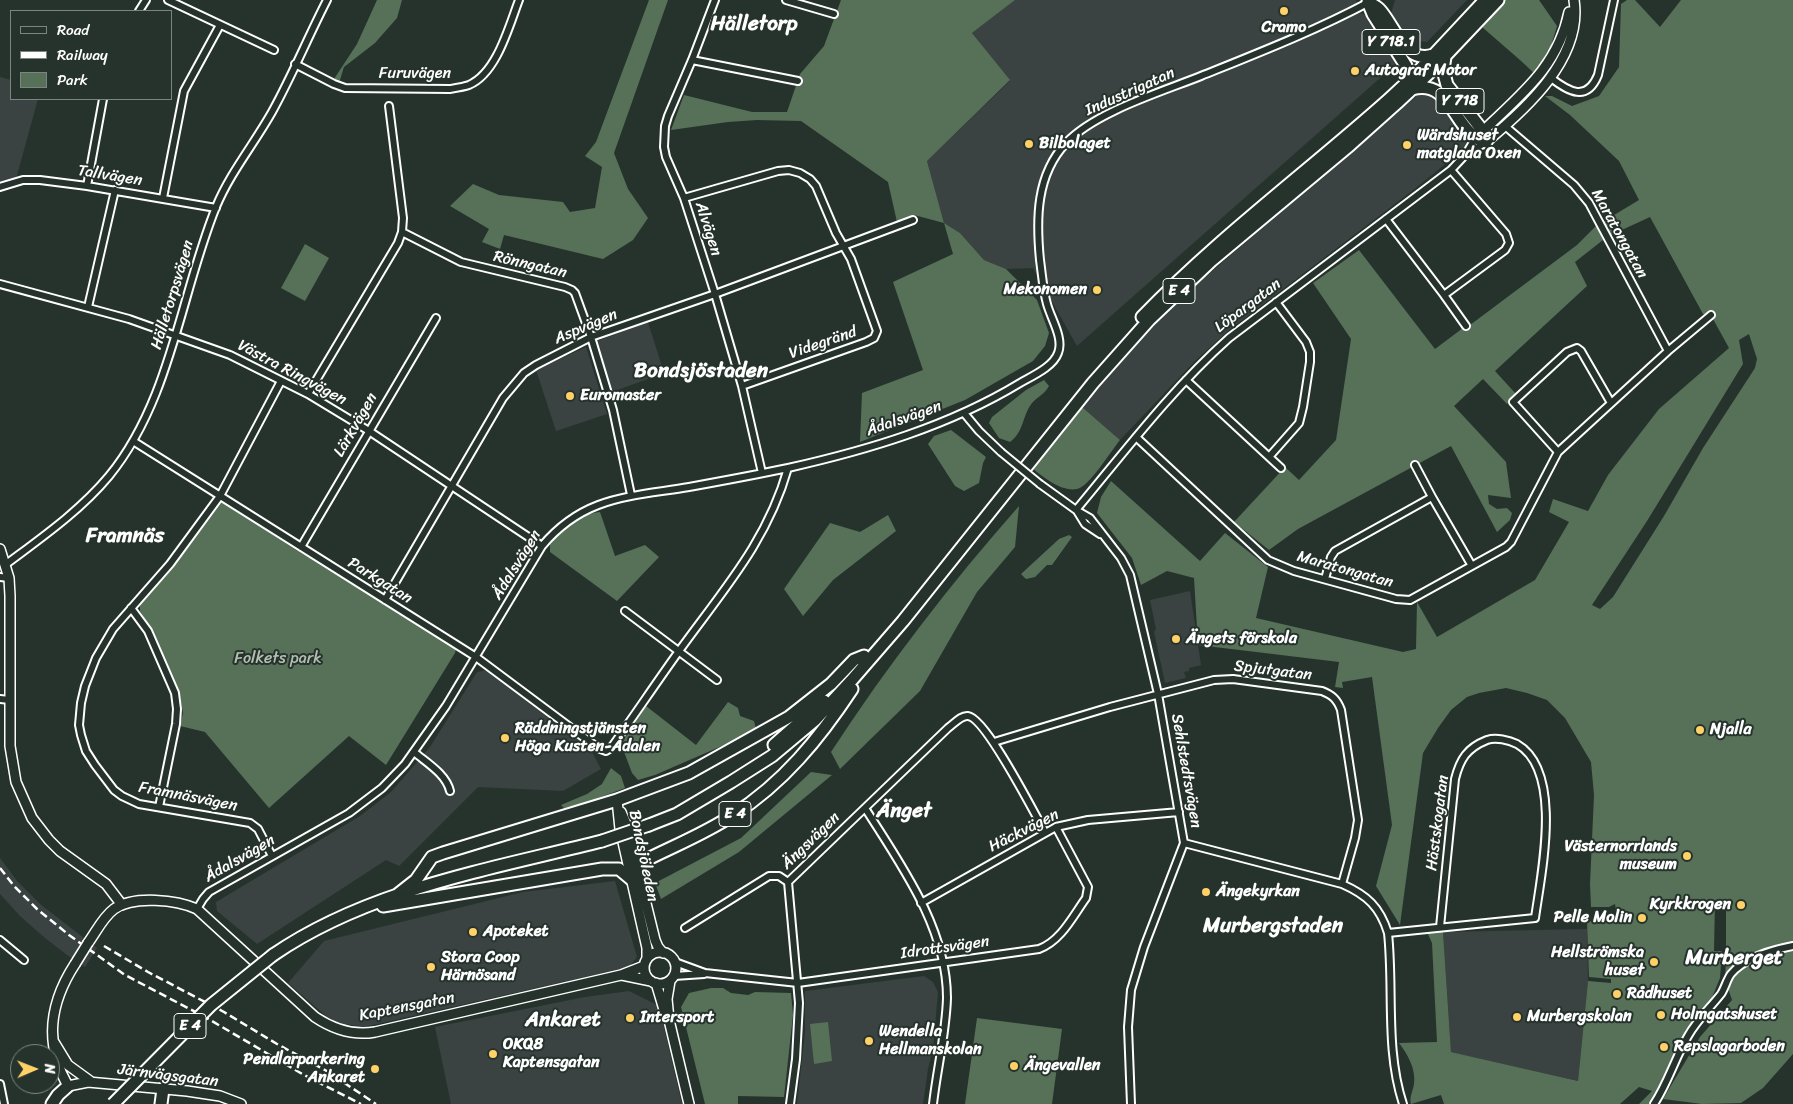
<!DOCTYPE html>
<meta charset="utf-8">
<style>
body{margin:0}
#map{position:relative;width:1793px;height:1104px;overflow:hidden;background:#26332d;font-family:Sriracha,sans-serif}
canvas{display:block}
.legend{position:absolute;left:10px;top:10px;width:162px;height:90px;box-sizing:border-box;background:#26332d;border:1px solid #7d8581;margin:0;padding:6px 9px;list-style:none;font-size:15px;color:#fff}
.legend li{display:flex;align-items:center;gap:10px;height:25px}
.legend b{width:25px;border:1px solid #7d8581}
.north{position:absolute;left:10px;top:1044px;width:50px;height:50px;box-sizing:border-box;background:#26332d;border:1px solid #7d8581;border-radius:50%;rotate:89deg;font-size:14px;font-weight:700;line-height:20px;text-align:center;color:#fff}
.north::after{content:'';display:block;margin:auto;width:18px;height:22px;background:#ffd166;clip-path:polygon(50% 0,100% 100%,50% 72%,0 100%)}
</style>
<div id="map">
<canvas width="1793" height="1104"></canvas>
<ul class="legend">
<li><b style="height:6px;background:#26332d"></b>Road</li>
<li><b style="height:6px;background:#fff"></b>Railway</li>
<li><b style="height:14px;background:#567157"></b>Park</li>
</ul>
<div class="north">N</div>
</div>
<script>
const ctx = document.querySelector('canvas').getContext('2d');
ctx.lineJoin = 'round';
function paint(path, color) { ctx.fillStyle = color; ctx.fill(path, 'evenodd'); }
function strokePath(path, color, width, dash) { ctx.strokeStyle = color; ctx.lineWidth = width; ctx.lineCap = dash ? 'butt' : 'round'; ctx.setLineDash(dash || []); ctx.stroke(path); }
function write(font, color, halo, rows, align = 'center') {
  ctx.font = font + ' Sriracha,sans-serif'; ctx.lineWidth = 4; ctx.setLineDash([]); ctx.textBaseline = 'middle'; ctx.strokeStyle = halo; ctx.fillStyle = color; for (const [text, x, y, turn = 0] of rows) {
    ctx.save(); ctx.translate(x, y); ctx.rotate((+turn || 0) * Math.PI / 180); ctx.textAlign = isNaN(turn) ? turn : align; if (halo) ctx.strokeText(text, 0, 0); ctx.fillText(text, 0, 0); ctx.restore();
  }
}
const built = new Path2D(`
 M1015,0H1356L1361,13L1370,17L1396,64L1077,346L1033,268L1006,269L984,260L960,233L944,223L927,161L1010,81L972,33Z
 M1395,0H1467L1427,42L1406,40L1390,17Z
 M0,77L11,80V99H38L16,179L0,183Z
 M1418,95H1435L1468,138L1464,149L1412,191L1228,331L1195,361L1120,440L1082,407L1144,336L1197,284Z
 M648,322L664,373L612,392L595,342Z
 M586,347L607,414L556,431L536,370Z
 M1190,591L1201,665L1189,668V671L1184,672L1186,678L1165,683L1154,632L1156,629L1150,600Z
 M487,670L591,750L601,769L563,791L478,787L399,866L386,860L257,944L217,911L216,902L360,816L391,792L430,747L477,672Z
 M0,858L18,882L40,904L97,948L85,967L67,955L45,938L20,916L0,894Z
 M615,881L637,957L629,967L364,1027L333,1022L288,983L324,941L523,892Z
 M1587,929L1588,981L1578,1081L1451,1052L1443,932Z
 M924,976L933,982L938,992L933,1050L928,1069L923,1104H797L805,1032V991Z
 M629,991L659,1006L682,1104H451L435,1027L585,997Z`);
const green = new Path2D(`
 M377,0H402L397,18L375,43L344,67L339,83L334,79L357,44Z
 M649,0H668L614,153L628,189L648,218L633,240L603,259L504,235L500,249L482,242L489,229L450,206L473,184L499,195L563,202L570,212L595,208L602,167L585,156L596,142Z
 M841,0H1015L972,33L1010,80L927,161L944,223L960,233L984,260L1006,269L1037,300L1049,333L1045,346L1033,361L965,400L860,442L862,393L923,370L893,282L953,254L944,223L914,215L897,222L888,182L801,121L757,120L728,122L671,130L684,95L752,112H787L800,74L824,46Z
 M1505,0H1539L1557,26L1551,46L1535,74L1520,60L1482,27Z
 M1627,0H1635L1660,27L1681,0H1793V1054L1763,1088L1741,1103L1702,1104L1663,1099L1700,1037L1732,1000L1725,979L1726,961V900H1715L1714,951H1722L1720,978L1711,1000L1694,1019L1677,1049L1662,1083L1649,1104H1639L1652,1091L1639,1087L1620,1104H1444L1441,1095L1411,1104C1409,1097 1413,1091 1414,1084C1416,1069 1408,1055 1399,1043L1437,1042L1432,943L1426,930L1439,928L1447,922L1443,932L1451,1052L1578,1081L1588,981L1611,983V979L1589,977L1587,922L1617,917L1615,904L1609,907H1591L1590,884L1594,795L1591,762L1565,718L1547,700L1527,693L1506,688L1479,693L1467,697L1451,710L1438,728L1423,753L1400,925L1376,886L1392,825L1372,677L1342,682L1343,688L1335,687L1339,662L1198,645L1194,578L1167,571L1141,585L1132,558L1097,513L1101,497L1111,481L1200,561L1225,533L1268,567L1256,618L1403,652L1416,649L1417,602L1437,637L1535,580L1569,522L1549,512L1553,499L1588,511L1608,475L1659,409L1729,348L1713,319L1703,314L1650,217L1611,235L1604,221L1639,200L1619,161L1570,115L1545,96H1552L1572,106L1599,96L1619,67L1621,4ZM1749,334L1757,359L1755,368L1703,448L1664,516L1613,597L1600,609L1592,605L1647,521L1743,364L1739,340Z
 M1597,225L1603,240L1575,262L1587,286L1495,371L1516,394L1507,404L1483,379L1454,406L1506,462L1511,498L1488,495L1489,504L1497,509L1507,508L1512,513L1510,520L1497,532L1451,446L1298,529L1269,550L1234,522L1285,467L1299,480L1336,440L1351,339L1313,283L1359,250L1435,349L1463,328L1470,325L1577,245Z
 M305,244L329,258L305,301L281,288Z
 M1044,380L1049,386C1044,395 1038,396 1032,403C1022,416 1024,432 1010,442L999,438L989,423L992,417L1026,390Z
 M1082,407L1120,440C1111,451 1089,487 1077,489C1061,492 1043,477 1032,468Z
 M951,430L986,457L983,463L979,483L964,491L955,486L928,444L934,436Z
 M222,502L298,551L340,576L456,649L455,653L386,765L349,736L269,808L205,732L180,726L183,713L180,697L148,624L140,611V604L195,538Z
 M1019,506L1015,547L977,592L920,691L840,769L831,752C887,666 951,583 1019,506Z
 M600,512L615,556L645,545L659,557L617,601L550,552V541C565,526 579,514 600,512Z
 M888,515L896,531L833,580L803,616L784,589L830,523L860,532Z
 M1069,535L1072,537L1052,565H1047L1035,577L1026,579L1021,574L1059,539Z
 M728,702L738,708L740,716L754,721L756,729L724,745L655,775L638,780L632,773L621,744L646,706L696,745Z
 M611,768L621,776L625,788L582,804L564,808L561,805L587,794L602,784Z
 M811,772L832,775L739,852L661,899L655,883L741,838Z
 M711,988H723L731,993L748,995L755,992L791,993L793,1015L784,1097L738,1096V1104H705L681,1007L689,993Z
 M977,1018L1062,1029L1052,1104H965Z
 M828,1022L832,1061L814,1064L810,1024Z`);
const street = new Path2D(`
 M168,0L274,50
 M715,0L692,60L668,116L665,126L664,147L666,157L684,198L715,294L742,386L762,473
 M786,0L834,14
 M139,11L146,0
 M692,60L798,81
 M295,64L334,84L345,88L450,89C456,88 463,87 469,85C497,73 509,26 519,0
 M1551,78C1569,92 1587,102 1598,75L1614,0
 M389,106L403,218L402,232L461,262L565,287L572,290L575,293L591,337L613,410L631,495
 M1505,126L1574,185L1589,203L1668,351
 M1467,154L1486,142
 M87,186L103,99
 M0,187L23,180H40L87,186L216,208
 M163,198L184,91L220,25
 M684,198L778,171L789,170L800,173L810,179L816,186L836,233L851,259L877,331L874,338L866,342L742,386
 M1386,219L1444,295L1505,250L1509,243L1506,234L1451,170
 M0,284L129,319L230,355L308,394L369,431L542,546
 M1444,295L1466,326
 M88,307L115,190
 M1186,380L1281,468
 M308,394L398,243L402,232
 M964,413L979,431L1001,452
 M1136,437L1268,560L1294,571L1396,599L1410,600L1506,547L1511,542L1558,452L1668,351L1711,315
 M133,441L476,657L598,748L606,751L611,748C634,716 656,683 679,651C723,590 767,542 788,468
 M1558,452L1513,402L1567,352L1577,348L1581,351L1611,403
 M1269,457L1299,423L1303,407L1310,362V352L1306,342L1276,302
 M1415,465L1432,497
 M1040,484L1076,510L1090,518L1121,558L1130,575L1158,694L1184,843L1144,947L1131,990L1128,1027L1131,1104
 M1076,510C1125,451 1172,389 1229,338L1451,170L1466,154L1476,137
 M1077,511L1085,524L1100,534
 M301,547L436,318
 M5,565C41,538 80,511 109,476C171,400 180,296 216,207C230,173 254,144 272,112C292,76 308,37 327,0
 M0,577L9,578
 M1325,579L1331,557L1335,551L1432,497L1472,566
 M385,600L503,398L524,373L536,365L591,337L715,294L913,220
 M131,608L148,631L175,693L177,709L176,724L159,807
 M625,611L717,680
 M0,699L10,700
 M994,742L1110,707L1214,680L1233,679L1322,691C1332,695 1337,699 1341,710L1358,820L1355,838L1342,884
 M414,752C427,763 446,774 450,791
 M865,808C901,865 947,928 947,998C946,1033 937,1069 933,1104
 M1184,843L1342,884C1367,895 1380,907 1388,933C1394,990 1385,1049 1403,1104
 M272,856L258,829L250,823L139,804L122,796L114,790L95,765L86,751L81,735L79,725L81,703L85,686L96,658L113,629L170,564L220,496L281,381
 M788,882L948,728C954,724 961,715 968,716C986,718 1034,813 1045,832
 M788,882L799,1003L796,1059L790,1104
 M921,903L1056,827L1088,820L1179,812
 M197,909L203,899L209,892L349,813L382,788L405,764L446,706L542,546C584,496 629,497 689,487C722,481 755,475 788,468C868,450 949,426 1020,383C1032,376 1053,367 1058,353C1064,338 1051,319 1047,304C1043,290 1042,274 1040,260C1036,219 1036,175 1066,143C1095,112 1161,92 1201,76C1258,53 1317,30 1371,1
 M685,928L769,876H779L788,882
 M1388,933L1535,918C1541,874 1564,771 1517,744C1509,740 1496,737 1487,740C1467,748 1460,759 1455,779L1440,927
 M0,940L24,960
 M675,962L705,973L798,983L1039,949C1061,941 1073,916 1086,898L1088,887L1056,827
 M674,976L704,974
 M0,1084L4,1104
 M1654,1104C1668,1083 1675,1058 1688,1036C1697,1020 1710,1008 1721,994C1725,988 1727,979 1731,974C1745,957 1773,950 1793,946`);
const secondary = new Path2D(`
 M1482,132C1520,95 1558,67 1569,12
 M1486,142C1526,109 1583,58 1574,0
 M0,549L9,578L10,596V746L16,782L32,818L49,840L60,851L106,884L122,905
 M617,800L620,829L647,948V959
 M621,812L627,826L655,940L658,947L663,953
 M88,943C96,932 103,917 114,909C134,895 177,900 197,909L315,1017C333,1029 353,1036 375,1032L621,975L644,966
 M644 968a16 16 0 1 1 32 0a16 16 0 1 1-32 0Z
 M75,964C49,1004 44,1044 68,1086L88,1082L187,1091L220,1096L241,1104
 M622,975L651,981
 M670,981L667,999L669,1020L689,1104
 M656,983L665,1013
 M54,1042L68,1065L90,1081`);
const highway = new Path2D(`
 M1368,2L1373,14L1406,66L1407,77L1405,84
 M1368,2C1372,4 1376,6 1379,9C1394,24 1405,65 1433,55
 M1445,57L1443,70L1447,85L1479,126L1486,142
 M1412,89C1448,79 1452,121 1475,137C1478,139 1482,141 1486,142
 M1142,317C1218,238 1306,173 1388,100L1414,76L1485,0
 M774,745L824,701
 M649,825L677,814L731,782L772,756L815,720L851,681L903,621L1093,383L1149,320L1211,261L1350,145L1397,103L1428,74L1498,0
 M639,878L644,863L648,859C676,845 706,833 733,815C783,783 819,739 852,689
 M397,895L416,880L432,857L443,853L617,800L689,773L789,717L831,684L854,660L864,656
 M383,906L602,869H619L631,879
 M273,955C369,889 492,869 602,841
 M52,1104L58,1095L68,1086
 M161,1104L163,1089`);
const rail = new Path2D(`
 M0,868L14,886L37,909L69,935L125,975L205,1017L304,1075L361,1104
 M104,946L148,972L224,1012L277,1044L325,1070L376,1104`);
const streetBridge = new Path2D(`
 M1001,452L1040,484`);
const secondaryBridge = new Path2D(`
 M75,964L88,943`);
const highwayBridge = new Path2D(`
 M602,841L649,825
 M113,1104L211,1005L273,955`);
const markers = [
 [1284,11,5,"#ffd166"],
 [1355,71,5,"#ffd166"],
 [1029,144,5,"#ffd166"],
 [1407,145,5,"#ffd166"],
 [1097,290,5,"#ffd166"],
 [570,396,5,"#ffd166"],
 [1176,639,5,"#ffd166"],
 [1700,730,5,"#ffd166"],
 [505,738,5,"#ffd166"],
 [1687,856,5,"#ffd166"],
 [1206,892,5,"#ffd166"],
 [1741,905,5,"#ffd166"],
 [1642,918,5,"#ffd166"],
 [473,932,5,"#ffd166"],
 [1654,962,5,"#ffd166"],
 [431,967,5,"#ffd166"],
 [1617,994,5,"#ffd166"],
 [1661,1015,5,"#ffd166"],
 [1517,1017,5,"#ffd166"],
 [630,1018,5,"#ffd166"],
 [869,1041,5,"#ffd166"],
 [1664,1047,5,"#ffd166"],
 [493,1054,5,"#ffd166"],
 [1014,1066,5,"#ffd166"],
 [375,1069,5,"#ffd166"]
];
const shields = [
 [1391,42,58],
 [1460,101,48],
 [1179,291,32],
 [735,814,32],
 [190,1026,32]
];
const shieldNames = [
 ["Y 718.1",1391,42],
 ["Y 718",1460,101],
 ["E 4",1179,291],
 ["E 4",735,814],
 ["E 4",190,1026]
];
const poiNames = [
 ["Cramo",1284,28,"center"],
 ["Autograf Motor",1365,71],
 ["Wärdshuset",1417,136],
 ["matglada Oxen",1417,154],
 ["Bilbolaget",1039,144],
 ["Mekonomen",1087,290,"right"],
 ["Euromaster",580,396],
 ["Ängets förskola",1186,639],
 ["Räddningstjänsten",515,729],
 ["Höga Kusten-Ådalen",515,747],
 ["Njalla",1710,730],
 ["Västernorrlands",1677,847,"right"],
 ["museum",1677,865,"right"],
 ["Ängekyrkan",1216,892],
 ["Kyrkkrogen",1731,905,"right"],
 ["Pelle Molin",1632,918,"right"],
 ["Apoteket",483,932],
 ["Hellströmska",1644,953,"right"],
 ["huset",1644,971,"right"],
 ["Stora Coop",441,958],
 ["Härnösand",441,976],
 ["Rådhuset",1627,994],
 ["Holmgatshuset",1671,1015],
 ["Murbergskolan",1527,1017],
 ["Intersport",640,1018],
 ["Wendella",879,1032],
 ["Hellmanskolan",879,1050],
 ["OKQ8",503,1045],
 ["Kaptensgatan",503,1063],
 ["Repslagarboden",1674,1047],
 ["Pendlarparkering",365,1060,"right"],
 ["Ankaret",365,1078,"right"],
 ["Ängevallen",1024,1066]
];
const streetNames = [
 ["Furuvägen",415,74],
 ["Industrigatan",1130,92,-24],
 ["Tallvägen",110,176,9],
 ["Alvägen",708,229,72],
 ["Maratongatan",1619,234,61],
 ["Rönngatan",530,265,13],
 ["Hälletorpsvägen",173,295,-73],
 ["Löpargatan",1248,306,-37],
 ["Aspvägen",586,327,-23],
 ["Videgränd",823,343,-19],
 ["Västra Ringvägen",292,373,28],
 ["Ådalsvägen",904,419,-19],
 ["Lärkvägen",356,425,-60],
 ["Ådalsvägen",517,565,-58],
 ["Maratongatan",1345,570,16],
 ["Parkgatan",380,581,32],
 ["Spjutgatan",1273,671,7],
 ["Sehlstedtsvägen",1186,771,80],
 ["Framnäsvägen",188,797,11],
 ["Hästskogatan",1438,823,-83],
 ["Häckvägen",1024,831,-27],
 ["Ängsvägen",811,841,-44],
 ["Bondsjöleden",643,856,78],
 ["Ådalsvägen",240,859,-30],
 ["Idrottsvägen",945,948,-8],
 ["Kaptensgatan",407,1007,-11],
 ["Järnvägsgatan",168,1076,7]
];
const parkNames = [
 ["Folkets park",278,659]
];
const districtNames = [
 ["Hälletorp",754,25],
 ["Bondsjöstaden",701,372],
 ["Framnäs",125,537],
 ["Änget",904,812],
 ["Murbergstaden",1273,927],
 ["Murberget",1734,959],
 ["Ankaret",563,1021]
];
paint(built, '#3a4242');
paint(green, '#567157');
strokePath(street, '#fff', 10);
strokePath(secondary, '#fff', 12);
strokePath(highway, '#fff', 15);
strokePath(street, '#26332d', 6);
strokePath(secondary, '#26332d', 9);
strokePath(highway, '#26332d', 11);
strokePath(rail, '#fff', 2.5, [8, 4]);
strokePath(streetBridge, '#fff', 10, []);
strokePath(secondaryBridge, '#fff', 12, []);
strokePath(highwayBridge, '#fff', 15, []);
strokePath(streetBridge, '#26332d', 6);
strokePath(secondaryBridge, '#26332d', 9);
strokePath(highwayBridge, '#26332d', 11);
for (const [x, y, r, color] of markers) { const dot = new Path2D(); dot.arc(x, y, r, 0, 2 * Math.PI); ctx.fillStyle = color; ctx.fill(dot); strokePath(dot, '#26332d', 2); }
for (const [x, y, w] of shields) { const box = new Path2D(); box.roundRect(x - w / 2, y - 12.5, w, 25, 4); ctx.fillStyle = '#26332d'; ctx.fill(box); strokePath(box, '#fff', 1); }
write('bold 15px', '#fff', null, shieldNames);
write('bold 16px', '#fff', '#26332d', poiNames, 'left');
write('16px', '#fff', '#26332d', streetNames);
write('16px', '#b3bfb3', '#26332d', parkNames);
write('bold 21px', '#fff', '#26332d', districtNames);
</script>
